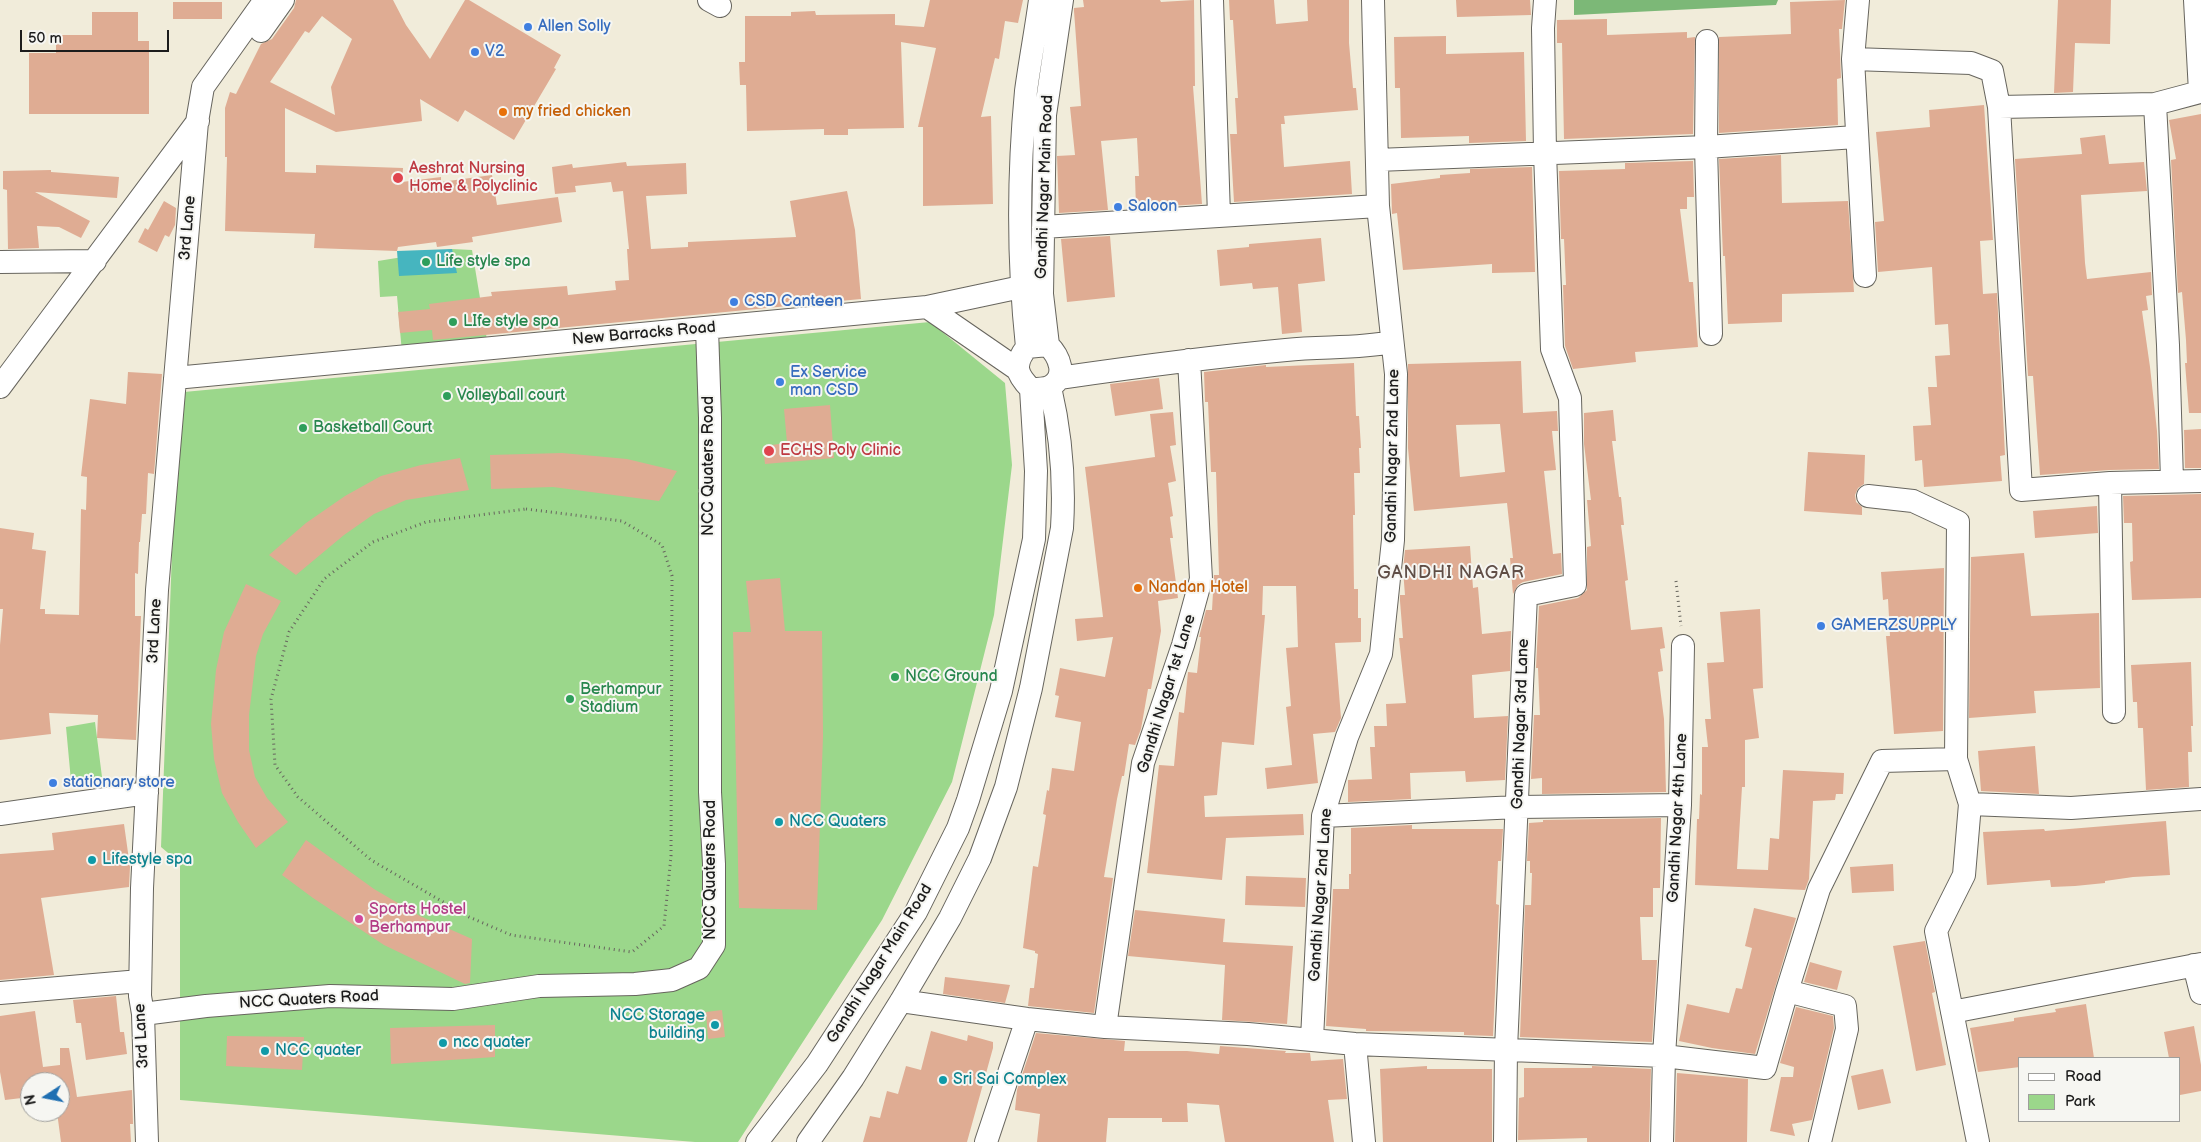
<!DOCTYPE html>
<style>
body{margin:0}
#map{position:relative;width:2201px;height:1142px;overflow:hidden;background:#f1ecda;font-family:"Balsamiq Sans",sans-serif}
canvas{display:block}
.legend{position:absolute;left:2018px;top:1057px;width:162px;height:65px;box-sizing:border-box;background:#f6f6f2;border:1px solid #9f9f9c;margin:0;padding:6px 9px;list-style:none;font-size:15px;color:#1c1c1c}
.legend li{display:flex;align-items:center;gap:10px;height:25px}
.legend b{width:25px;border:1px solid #9f9f9c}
.north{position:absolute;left:20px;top:1072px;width:50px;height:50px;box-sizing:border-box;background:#f6f6f2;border:1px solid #9f9f9c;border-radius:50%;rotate:259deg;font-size:14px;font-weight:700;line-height:20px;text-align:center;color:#1c1c1c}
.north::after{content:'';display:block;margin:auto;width:18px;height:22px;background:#1f6fb2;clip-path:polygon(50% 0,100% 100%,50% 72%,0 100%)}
.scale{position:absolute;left:20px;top:30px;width:149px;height:22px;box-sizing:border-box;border:2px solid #1c1c1c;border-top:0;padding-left:6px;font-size:15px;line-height:18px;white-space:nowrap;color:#1c1c1c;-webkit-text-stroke:4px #f6f6f2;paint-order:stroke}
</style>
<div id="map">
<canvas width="2201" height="1142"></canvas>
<ul class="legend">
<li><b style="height:6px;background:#fff"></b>Road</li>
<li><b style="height:14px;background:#9bd78b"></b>Park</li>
</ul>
<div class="north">N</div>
<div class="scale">50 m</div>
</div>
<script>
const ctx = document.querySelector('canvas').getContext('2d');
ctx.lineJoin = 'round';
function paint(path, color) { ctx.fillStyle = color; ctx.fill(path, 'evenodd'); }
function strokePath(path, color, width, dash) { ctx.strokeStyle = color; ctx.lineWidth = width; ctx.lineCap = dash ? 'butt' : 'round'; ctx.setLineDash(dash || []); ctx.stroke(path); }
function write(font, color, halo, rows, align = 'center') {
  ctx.font = font + ' "Balsamiq Sans",sans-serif'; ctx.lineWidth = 4; ctx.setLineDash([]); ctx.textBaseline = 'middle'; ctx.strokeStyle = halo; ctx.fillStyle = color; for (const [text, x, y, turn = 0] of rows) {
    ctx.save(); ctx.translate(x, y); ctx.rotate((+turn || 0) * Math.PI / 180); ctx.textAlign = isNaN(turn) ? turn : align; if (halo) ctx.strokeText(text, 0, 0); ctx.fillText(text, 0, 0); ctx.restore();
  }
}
const green = new Path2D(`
 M452,249L472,250L488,346L402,353L397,296L380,297L378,261Z
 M930,322L1005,383L1012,465L994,615L952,782L882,920L738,1142H695L180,1100V863L161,847L173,526L184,392Z
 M95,722L102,777L71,781L66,727Z`);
const forest = new Path2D(`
 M1574,0H1778L1776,5L1574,15Z`);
const water = new Path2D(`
 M452,249L457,273L399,276L397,251Z`);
const building = new Path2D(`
 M296,0H393L406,25L430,59L465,0H469L561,55L554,68L556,69L514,140L465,110L458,122L420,99L422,121L336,132L285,108V172L316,173V165L403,168L402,182L441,177V182L492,175L497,205L558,197L562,222L472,237L473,242L437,247L436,242L398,247L397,251L314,248L315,234L225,231L227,157H225V108L230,92L236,94L261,44L272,39L294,8ZM322,16L352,39L331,87L335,115L270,82L305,31L309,33Z
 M930,0H1023L1018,23L1005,21L999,59L995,58L981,117L991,116L993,204L923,206V127H918L936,48L901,42L904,128L848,129V135H824V129L747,131L746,85H740L739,62H745V16H791V12L815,11L816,15L895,14V25L924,27Z
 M1083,0H1160L1161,2L1194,0L1195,86H1193L1202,204L1136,208L1135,176H1139L1137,138L1101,141L1108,210L1059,213L1057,156L1075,155L1070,107L1081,106L1074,11V8L1084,7Z
 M1229,0H1274L1276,24L1308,21L1307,0H1349V43L1353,88H1356L1358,110L1284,116L1285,124H1281L1284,167L1350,161L1352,194L1234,202L1230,134H1237L1235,98H1238L1233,20H1230Z
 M1456,0H1530L1531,15L1457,17Z
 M1845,0L1842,29H1839L1841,78L1837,79L1838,125L1719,133V37L1791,34L1790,2Z
 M2058,0H2111L2110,44L2075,43L2073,92L2054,93Z
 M173,2H222V19H173Z
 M92,12H138V41H149V114H29V53H56V35H92Z
 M1607,19V35L1687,32V38L1695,37L1693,134L1564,139L1562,43H1557V20Z
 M1446,36V54L1524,52L1526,141L1469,143V136L1401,138L1400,88H1395L1394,37Z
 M1984,105L1993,240L1980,241L1983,294L1997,293L2005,455L2000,456L2002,481L1924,487L1922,460L1915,461L1913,426L1931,425L1928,387H1937L1935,356L1950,355L1948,324L1935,325L1932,267L1878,272L1875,222L1884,221L1876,132L1930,127L1929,110Z
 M2201,114V413H2189L2185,363H2187L2186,340L2182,292L2178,293L2171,160L2176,159L2169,120Z
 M2105,135L2109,164L2144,162L2147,191L2081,195L2085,263L2087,279L2151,272L2152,295L2146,296L2148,310L2142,311L2150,367L2157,431L2159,469L2109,470L2040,475L2033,376H2028L2015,159L2082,154L2080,138Z
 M1781,155L1782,203L1848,201L1854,292L1782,294V322L1728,324L1725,256H1723L1719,159Z
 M1693,161L1694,197H1687V209H1680L1689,282H1693L1698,347L1635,352L1636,362L1573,369L1565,346L1563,285H1566L1564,239H1561L1559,171L1625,169V163Z
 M626,162L627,166L686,163L687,194L646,196L651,249L688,247V242L796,237L790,201L847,191L855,230L861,299L433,340L432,330L400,333L398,312L430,309L429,304L492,296L491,292L567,286L568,295L616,290L615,281L629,280L627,249H629L623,191L613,192L611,182L575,186L576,192L555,194L552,167L572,164L573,168Z
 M1532,167L1535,272L1492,273V264L1403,270L1397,213L1392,214L1391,184L1440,178V175L1470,173V169Z
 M51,170V172L119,177L117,198L35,192L90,221L81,238L59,227L37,226L39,248L8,249L7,190L3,189V171Z
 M164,201L176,208L175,225L169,237L165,235L157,252L138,242L145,228L148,230Z
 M1110,236L1115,297L1067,302L1061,239Z
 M1321,238L1325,281L1298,284L1302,332L1282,334L1278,287L1253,289L1252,283L1220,286L1217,250L1249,247V244Z
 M1521,361L1523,413L1557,411L1558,431H1552L1556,470L1544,471L1553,554L1561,553L1562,574L1523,582L1518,585L1513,594L1510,558H1513L1507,503L1414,511L1408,448V364ZM1500,424L1505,472L1460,477L1456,425Z
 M1354,363L1356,416H1359L1361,448H1359L1360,473H1354L1355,515H1353L1354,589H1358V618H1361V642L1335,643L1341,718L1335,732L1313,734L1318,783L1267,789L1265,768L1292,765L1286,707L1291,706L1286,648L1298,647L1297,615L1296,586H1263L1262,615H1265L1254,745L1222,742L1217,795L1204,796L1205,817L1303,814L1304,835L1226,838L1222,880L1147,873L1159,765L1174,766L1179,712L1184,713L1188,672L1197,673L1201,637H1199L1206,610H1212L1214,575H1219L1216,472H1211L1208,402H1205L1204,372L1266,365V367Z
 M128,372L162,374L154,474L148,473L146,514H142L140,542H139L138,574L135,573V616H141L136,740L97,738L98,715L49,713L51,734L0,740V645L3,609H0V528L34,533L32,549L46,551L40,609H45V614L79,615L81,509L86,510L87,477L81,476L90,399L126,404Z
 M1159,378L1163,409L1115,416L1110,384Z
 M830,405L834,458L765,464L763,446L787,443L784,409Z
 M1613,410L1616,441H1612L1619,497H1621L1624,525H1621L1628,580L1625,581L1631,630L1662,627L1665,648L1660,649L1663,671L1658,672L1664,719L1666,792L1542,794V778L1531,779L1534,715H1540L1538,668H1536L1539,606L1578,598L1587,590V547L1591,546L1587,500H1591L1584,444V413Z
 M1173,412L1176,445L1170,446L1176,481L1168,483L1173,516L1170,517L1173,538H1170L1178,598L1158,601L1161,631L1151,689H1148L1141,729L1135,745L1129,744L1124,776H1122L1117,799L1104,877L1113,878L1094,1013L1028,1006L1030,988H1034L1038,954L1035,953V951L1023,948L1033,866L1038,867L1046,815L1043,814L1047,790L1049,791L1052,768L1074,771L1081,722L1055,717L1059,696L1055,695L1060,668L1105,677L1113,637L1077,641L1075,619L1103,617L1085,467L1155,457L1150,414Z
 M2201,429V468H2185L2184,430Z
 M1808,452L1865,455L1864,484L1858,488L1855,495L1856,502L1862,507V515L1804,511Z
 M562,453L627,459L677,471L659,501L553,487L491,489L490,455Z
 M460,458L469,490L406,500L374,514L344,535L296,575L269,555L306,523L345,496L381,476L421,465Z
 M2201,494V598L2132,600L2130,562L2133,561L2132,523H2124L2123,496Z
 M2097,506L2098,533L2035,538L2033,511Z
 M1470,546L1473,588L1478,587L1482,634L1511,631L1510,671L1472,675L1474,718L1508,716L1505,780L1466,782L1465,771L1410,773L1411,799L1348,802V780L1372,779L1370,747H1375L1374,726H1387L1386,704L1406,703L1399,638H1403L1400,601V595H1405L1403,570L1405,550Z
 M2024,553L2031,616L2099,613L2100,688L2034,691L2036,713L1969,718L1971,557Z
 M1944,568L1943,731L1894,734L1886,636H1890L1888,599L1883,600L1881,572Z
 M780,578L785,631H822L823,736L817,910L739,908L733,632H751L746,581Z
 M246,584L281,601L263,634L256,656L249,715V750L255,777L267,798L288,822L256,848L238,822L222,793L214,759L211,724L216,670L224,632Z
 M1760,609L1763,688L1753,689L1759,738L1745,740V787H1742L1737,869L1768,870L1770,838L1779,839L1783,770L1844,773L1843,794H1836L1835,800L1813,801L1809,879L1805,890L1695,885L1697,819H1699L1700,794L1702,795V747H1708L1705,719H1711L1707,663L1724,662L1720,612Z
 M2191,662L2193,726H2191L2192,752H2188L2189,787L2146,790L2143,728H2138L2137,702H2133L2131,665Z
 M2035,746L2039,794L1981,791L1978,751Z
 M1661,818L1660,888H1653V917H1640L1642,960H1657L1652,1042L1520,1037L1525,905H1531L1532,873H1530V861H1527L1529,823L1543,822V820Z
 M2166,821L2170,875L2133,877L2105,881V883L2075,886L2051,887L2050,880L1987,885L1983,832L2044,829L2045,831Z
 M124,824L130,867L129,887L41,898L54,975L0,980V854L54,850L52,833Z
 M1412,825V829H1503L1501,861H1498L1496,904L1499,905L1493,1036L1464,1035V1032L1366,1031V1029L1326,1026L1333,889H1349V874H1351V828Z
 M306,840L374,889L420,916L472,939L470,983L465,984L384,945L313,898L282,875Z
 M1893,864L1894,891L1852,893L1850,867Z
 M1246,876L1306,878L1305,907L1245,905Z
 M1754,908L1796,918L1755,1054L1712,1048L1679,1041L1687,1004L1729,1013L1736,988L1742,989L1752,948L1745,946Z
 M1135,910L1225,919L1223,942L1293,946L1287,1024L1222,1020L1225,965L1128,956Z
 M1925,941L1935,992L1932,993L1946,1065L1916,1071L1893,946Z
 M1810,962L1842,971L1837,990L1804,982Z
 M945,977L1010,985L1005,1003L943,994Z
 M116,996L120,1032H124L127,1054L86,1060L81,1023H76L73,1000Z
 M2086,1004L2094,1058H2020V1067L1978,1072L1970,1028L2014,1021V1018L2056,1012L2055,1009Z
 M1796,1007L1833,1016L1834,1028L1812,1120L1792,1124L1795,1136L1770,1131L1781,1077H1793L1794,1067L1780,1063Z
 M722,1010L725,1037L708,1039L706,1012Z
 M35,1011L43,1067L60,1065V1048H69L77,1097L132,1090L133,1124H130L131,1142H61L57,1112H60V1082H30V1097L5,1100L0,1072V1016Z
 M495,1025V1057L391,1064L390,1028Z
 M2194,1026L2201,1065V1091L2180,1095V1058H2169L2164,1032Z
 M931,1031L967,1041L968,1035L993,1042V1048L967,1142H863L870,1116L880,1118L887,1091L898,1094L906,1066L921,1070Z
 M1036,1033L1125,1041L1124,1051H1187L1219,1054L1220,1046L1286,1051L1285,1053H1310L1311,1061L1343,1059L1347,1099L1328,1100L1334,1142H1225L1219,1105L1187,1103L1188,1122H1162V1118H1108L1106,1142H1037L1040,1114L1015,1110L1017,1090Z
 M227,1036L304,1037L302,1070L226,1066Z
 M1427,1066V1069H1492V1142H1383L1380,1069Z
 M1592,1066L1651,1069L1649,1142H1587V1138L1518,1140L1519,1098L1524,1097V1068H1592Z
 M1883,1069L1891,1103L1858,1110L1851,1076Z
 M1677,1073L1748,1079L1747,1142H1675Z`);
const path = new Path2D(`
 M526,509L622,521L662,545L672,576L671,856L664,926L632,952L511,935L469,917L371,860L298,797L275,765L271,699L289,632L324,579L373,542L426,522Z
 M1676,581L1681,626`);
const minor = new Path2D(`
 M709,0L720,6
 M1212,0L1219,216
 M1858,0L1853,59L1865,276
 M261,31L283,0
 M1707,41L1706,147L1711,334
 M1853,59L1971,63L1992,71L1999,107L2021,490L2110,483L2201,481
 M2155,104L2168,345L2172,481
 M1999,107L2155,104L2200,92L2195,0
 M1377,160L1706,147L1856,137
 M1043,227L1378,206
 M0,262L95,261
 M927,307L1017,369
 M1048,345L1042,294L1045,115L1062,0
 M1048,345C1059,356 1068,376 1051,386C1046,389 1037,389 1031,389C1016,374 1013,365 1027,347Z
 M1027,347C1018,262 1018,176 1026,91C1030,61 1036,30 1040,0
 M175,378L927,307L1021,287
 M1059,378C1135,367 1210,357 1286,350C1322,346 1357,349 1392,342
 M0,387L198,121
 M2110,483L2114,712
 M1868,496L1913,501L1958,522L1956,759L1970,804L1964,875L1936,931L1978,1142
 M1970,804L2071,808L2201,799
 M0,814L147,793
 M1323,816L1518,807L1680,805
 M2194,965L2201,993
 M1787,991L1845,1006L1847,1029L1820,1142
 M0,993L140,981
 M901,1001L1027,1019L1105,1027L1248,1034L1355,1044L1664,1056L1765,1068L1787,991L1819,889L1882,761L1956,759
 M1952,1012L2201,964
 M143,1014L206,1006L330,996L453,999L539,986L635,984L672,980L699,968L714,945V864L710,792V418L707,328
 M1105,1027L1143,763L1183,645L1201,579L1189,360
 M1312,1039L1323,816L1347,737L1381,654L1393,540L1396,374L1378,206L1373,0
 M1355,1044L1364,1142
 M147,1142L143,1014L140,996L142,888L157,590L197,122L203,87L265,0
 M757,1142L817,1064L916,912L958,828L968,800L1001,691L1034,539L1036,471L1031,389
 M808,1142L853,1078L901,1001L950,918L980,858L1006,787L1031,688L1062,528C1065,480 1061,434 1050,387
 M986,1142L1027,1019
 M1505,1142L1506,1049L1526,595L1575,585L1570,398L1552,349L1545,152L1543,28L1545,0
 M1662,1142L1664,1056L1680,805L1683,646`);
const markers = [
 [528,27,5,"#3f7fe0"],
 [475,52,5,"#3f7fe0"],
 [503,112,5,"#e8710a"],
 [398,178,6,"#e0444e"],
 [1118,207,5,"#3f7fe0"],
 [426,262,5,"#2e9e5b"],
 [734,302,5,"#3f7fe0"],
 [453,322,5,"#2e9e5b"],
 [780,382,5,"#3f7fe0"],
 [447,396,5,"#2e9e5b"],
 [303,428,5,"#2e9e5b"],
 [769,451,6,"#e0444e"],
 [1138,588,5,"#e8710a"],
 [1821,626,5,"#3f7fe0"],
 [895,677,5,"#2e9e5b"],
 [570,699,5,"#2e9e5b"],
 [53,783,5,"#3f7fe0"],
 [779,822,5,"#0f9aa8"],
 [92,860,5,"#0f9aa8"],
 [359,919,5,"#d1479c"],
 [715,1025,5,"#0f9aa8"],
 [443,1043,5,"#0f9aa8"],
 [265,1051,5,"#0f9aa8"],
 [943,1080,5,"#0f9aa8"]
];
const shopNames = [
 ["Allen Solly",538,27],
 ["V2",485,52],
 ["Saloon",1128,207],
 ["CSD Canteen",744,302],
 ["Ex Service",790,373],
 ["man CSD",790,391],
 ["GAMERZSUPPLY",1831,626],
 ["stationary store",63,783]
];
const foodNames = [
 ["my fried chicken",513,112],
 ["Nandan Hotel",1148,588]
];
const healthNames = [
 ["Aeshrat Nursing",409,169],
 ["Home & Polyclinic",409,187],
 ["ECHS Poly Clinic",780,451]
];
const streetNames = [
 ["Gandhi Nagar Main Road",1045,187,-88],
 ["3rd Lane",188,228,-85],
 ["New Barracks Road",644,334,-5],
 ["Gandhi Nagar 2nd Lane",1393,456,-89],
 ["NCC Quaters Road",709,466,-90],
 ["3rd Lane",155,631,-87],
 ["Gandhi Nagar 1st Lane",1167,694,-73],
 ["Gandhi Nagar 3rd Lane",1521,724,-88],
 ["Gandhi Nagar 4th Lane",1678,818,-87],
 ["NCC Quaters Road",711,870,-90],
 ["Gandhi Nagar 2nd Lane",1321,895,-86],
 ["Gandhi Nagar Main Road",880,964,-58],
 ["NCC Quaters Road",309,1000,-3],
 ["3rd Lane",142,1036,-93]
];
const leisureNames = [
 ["Life style spa",436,262],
 ["LIfe style spa",463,322],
 ["Volleyball court",457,396],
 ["Basketball Court",313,428],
 ["NCC Ground",905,677],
 ["Berhampur",580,690],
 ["Stadium",580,708]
];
const cultureNames = [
 ["NCC Quaters",789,822],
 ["Lifestyle spa",102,860],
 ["NCC Storage",705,1016,"right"],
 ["building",705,1034,"right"],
 ["ncc quater",453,1043],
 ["NCC quater",275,1051],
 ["Sri Sai Complex",953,1080]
];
const hotelNames = [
 ["Sports Hostel",369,910],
 ["Berhampur",369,928]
];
const neighbourhoodNames = [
 ["GANDHI NAGAR",1451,573]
];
paint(green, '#9bd78b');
paint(forest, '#7cb877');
paint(water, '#46b5bf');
paint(building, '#dfac93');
strokePath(minor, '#67655e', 24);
strokePath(path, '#67655e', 3, [1, 4]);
strokePath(minor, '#fff', 22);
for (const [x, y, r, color] of markers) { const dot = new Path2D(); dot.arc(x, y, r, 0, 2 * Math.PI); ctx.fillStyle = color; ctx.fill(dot); strokePath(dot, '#f6f6f2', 2); }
write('16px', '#366cbe', '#f6f6f2', shopNames, 'left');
write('16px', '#c56008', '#f6f6f2', foodNames, 'left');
write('16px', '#be3a42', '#f6f6f2', healthNames, 'left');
write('16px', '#1c1c1c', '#f6f6f2', streetNames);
write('16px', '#27864d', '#f6f6f2', leisureNames, 'left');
write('16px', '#0d838f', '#f6f6f2', cultureNames, 'left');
write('16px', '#b23c85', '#f6f6f2', hotelNames, 'left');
ctx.letterSpacing = '1px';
write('18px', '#604e46', '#f6f6f2', neighbourhoodNames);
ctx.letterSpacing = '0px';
</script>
